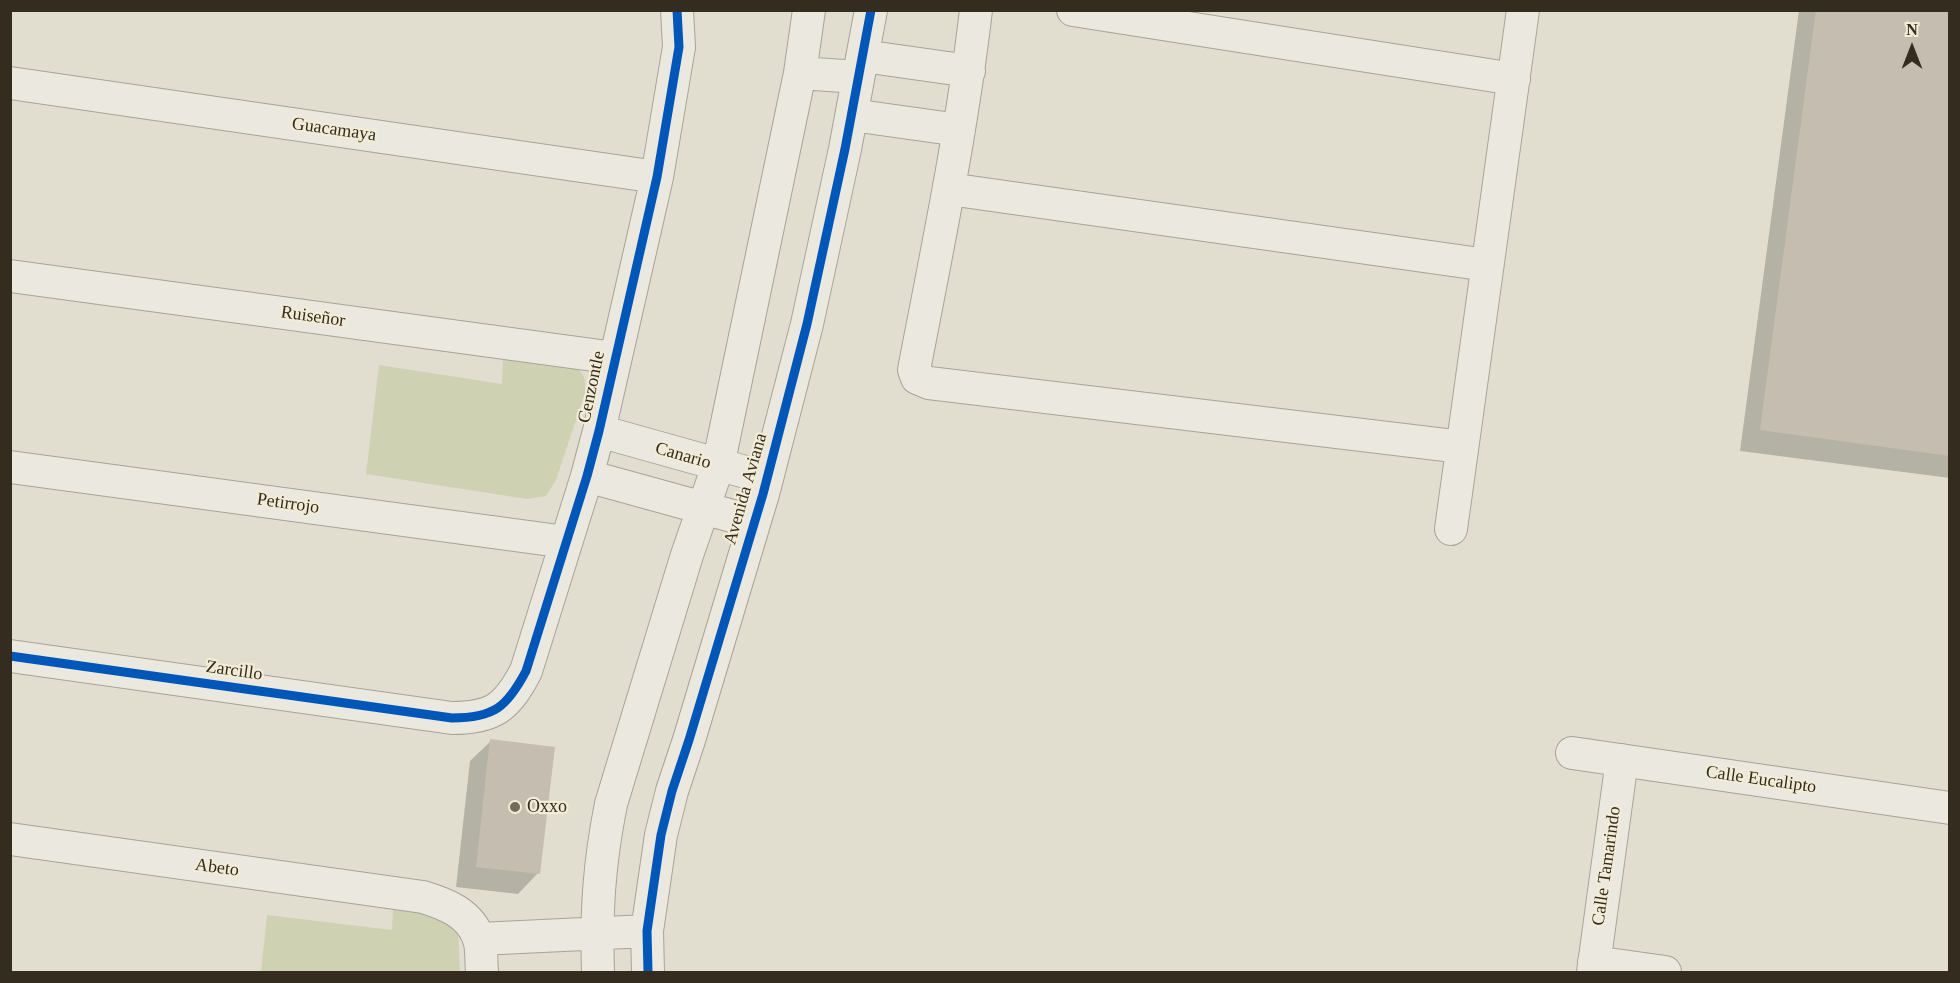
<!DOCTYPE html>
<meta charset="utf-8">
<style>
body{margin:0}
#map{position:relative;width:1960px;height:983px;overflow:hidden;background:#e2decf;font-family:"Times New Roman",serif}
canvas{display:block}
.frame{position:absolute;inset:0;border:12px solid #352c20;pointer-events:none}
.north{position:absolute;left:1882px;top:18px;width:60px;height:60px;-webkit-text-stroke:4px #f2ecd6;paint-order:stroke;rotate:0deg;font-size:16px;font-weight:700;line-height:24px;text-align:center;color:#352c20}
.north::after{content:'';display:block;margin:auto;width:21px;height:27px;background:#352c20;clip-path:polygon(50% 0,100% 100%,50% 72%,0 100%)}
</style>
<div id="map">
<canvas width="1960" height="983"></canvas>
<div class="frame"></div>
<div class="north">N</div>
</div>
<script>
const ctx = document.querySelector('canvas').getContext('2d');
ctx.lineJoin = 'round';
function paint(path, color) { ctx.fillStyle = color; ctx.fill(path, 'evenodd'); }
function strokePath(path, color, width, dash) { ctx.strokeStyle = color; ctx.lineWidth = width; ctx.lineCap = dash ? 'butt' : 'round'; ctx.setLineDash(dash || []); ctx.stroke(path); }
function write(font, color, halo, rows, align = 'center') {
  ctx.font = font + ' "Times New Roman",serif'; ctx.lineWidth = 4.5; ctx.setLineDash([]); ctx.textBaseline = 'middle'; ctx.strokeStyle = halo; ctx.fillStyle = color; for (const [text, x, y, turn = 0] of rows) {
    ctx.save(); ctx.translate(x, y); ctx.rotate((+turn || 0) * Math.PI / 180); ctx.textAlign = isNaN(turn) ? turn : align; if (halo) ctx.strokeText(text, 0, 0); ctx.fillText(text, 0, 0); ctx.restore();
  }
}
const green = new Path2D(`
 M503,357L572,367C585,371 586,381 585,393L556,480L546,496L527,499L366,474L379,365L502,384Z
 M393,908L441,914L458,930L460,972H261L267,915L392,930Z`);
const shadow = new Path2D(`
 M1799,10H1950V478L1740,451Z
 M491,741L538,873L518,894L456,887L470,761Z`);
const building = new Path2D(`
 M1816,10H1950V456L1760,430Z
 M490,739L555,747L540,874L476,867Z`);
const minor = new Path2D(`
 M976,10C962,131 937,250 914,370L917,378L929,383L1462,447
 M1073,10L1514,79
 M863,56L969,71
 M800,73L858,77
 M10,83L657,177
 M852,115L959,130
 M949,189L1487,265
 M10,276L615,358
 M599,431L767,478
 M10,467L566,542
 M587,476L754,522
 M1451,529L1523,10
 M10,656L452,718C494,718 507,707 526,671L587,476L599,431L657,177L679,47L677,10
 M1572,753L1950,808
 M10,839L423,897C446,904 470,913 479,939C482,948 481,962 482,972
 M479,939L647,931
 M1594,962L1665,972
 M598,972C596,912 599,864 611,804L687,555L718,466L800,73L809,10
 M648,972L647,931L661,835L672,791L689,740L763,494L807,324L845,149L871,10
 M1593,972L1622,760`);
const cycleway = new Path2D(`
 M10,656L452,718C494,718 507,707 526,671L587,476L599,431L657,177L679,47L677,10
 M648,972L647,931L661,835L672,791L689,740L763,494L807,324L845,149L871,10`);
const markers = [
 [515,807,6,"#726a5d"]
];
const streetNames = [
 ["Guacamaya",334,130,8],
 ["Ruiseñor",313,317,8],
 ["Cenzontle",592,387,-78],
 ["Canario",683,456,16],
 ["Avenida Aviana",746,489,-74],
 ["Petirrojo",288,504,8],
 ["Zarcillo",234,671,8],
 ["Calle Eucalipto",1761,780,8],
 ["Calle Tamarindo",1607,866,-82],
 ["Abeto",217,868,8]
];
const poiNames = [
 ["Oxxo",527,807]
];
paint(green, '#cfd1b3');
paint(shadow, '#0003');
paint(building, '#c5bdb0');
strokePath(minor, '#a8a397', 34);
strokePath(minor, '#eae8df', 32);
strokePath(cycleway, '#0057b8', 9);
for (const [x, y, r, color] of markers) { const dot = new Path2D(); dot.arc(x, y, r, 0, 2 * Math.PI); ctx.fillStyle = color; ctx.fill(dot); strokePath(dot, '#f2ecd6', 2); }
write('18px', '#352c20', '#f2ecd6', streetNames);
write('18px', '#352c20', '#f2ecd6', poiNames, 'left');
</script>
